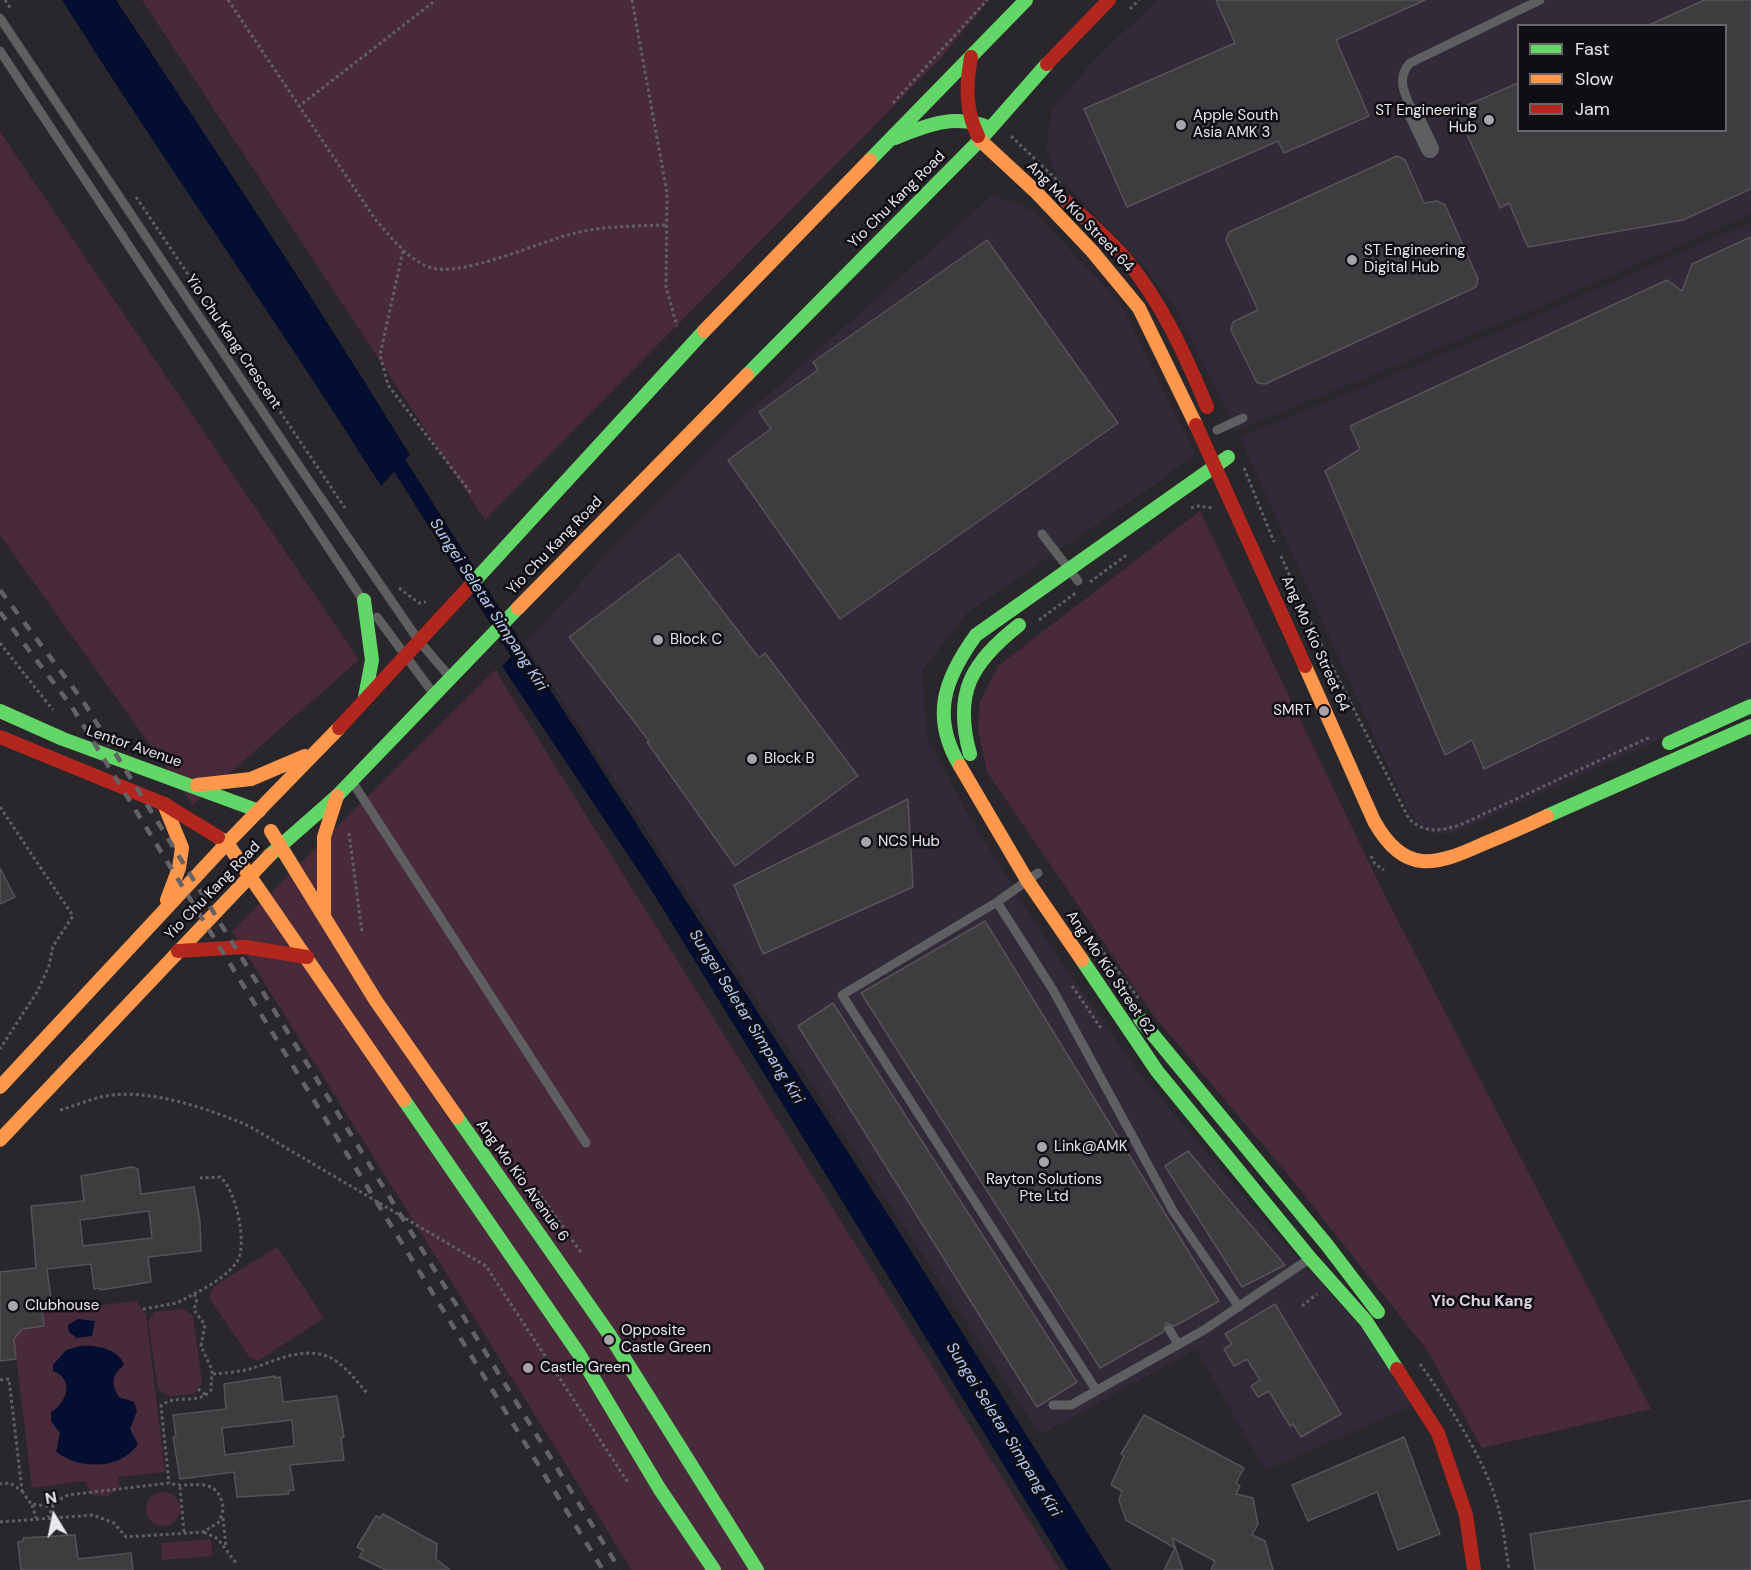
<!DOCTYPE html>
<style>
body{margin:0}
#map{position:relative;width:1751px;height:1570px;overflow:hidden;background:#29272c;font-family:"DM Sans",sans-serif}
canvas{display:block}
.legend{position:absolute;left:1517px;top:24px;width:210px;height:108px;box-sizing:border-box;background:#100e13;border:2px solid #68656b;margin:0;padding:8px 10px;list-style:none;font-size:18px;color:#ebe7ef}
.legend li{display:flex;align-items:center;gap:12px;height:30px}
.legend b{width:30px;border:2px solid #68656b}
.north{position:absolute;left:24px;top:1486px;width:60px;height:60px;-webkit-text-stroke:4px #100e13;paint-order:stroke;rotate:350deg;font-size:16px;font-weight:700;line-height:24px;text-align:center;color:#ebe7ef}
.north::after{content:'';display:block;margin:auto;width:21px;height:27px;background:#ebe7ef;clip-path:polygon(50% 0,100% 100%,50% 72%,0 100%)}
</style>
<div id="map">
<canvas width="1751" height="1570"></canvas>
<ul class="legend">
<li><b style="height:8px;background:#63d668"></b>Fast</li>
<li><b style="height:8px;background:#ff974d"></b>Slow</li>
<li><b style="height:8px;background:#b3261e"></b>Jam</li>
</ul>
<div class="north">N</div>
</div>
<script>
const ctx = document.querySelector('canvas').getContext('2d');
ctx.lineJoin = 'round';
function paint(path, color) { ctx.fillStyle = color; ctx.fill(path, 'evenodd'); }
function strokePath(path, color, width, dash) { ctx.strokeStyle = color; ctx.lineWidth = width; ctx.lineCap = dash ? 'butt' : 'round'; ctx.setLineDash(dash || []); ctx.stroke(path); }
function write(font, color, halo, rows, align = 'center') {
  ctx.font = font + ' "DM Sans",sans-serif'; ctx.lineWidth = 5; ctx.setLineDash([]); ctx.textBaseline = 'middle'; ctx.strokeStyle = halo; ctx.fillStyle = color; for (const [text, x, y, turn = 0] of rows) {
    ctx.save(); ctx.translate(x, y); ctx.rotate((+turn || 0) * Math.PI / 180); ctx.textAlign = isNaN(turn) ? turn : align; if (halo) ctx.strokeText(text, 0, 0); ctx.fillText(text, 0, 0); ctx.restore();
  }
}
const built = new Path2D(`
 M1158,0H1751V214L1516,317L1236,430L1175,307L1137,258L1056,175L1046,147L1052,109L1097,57ZM1518,26H1726V130H1518Z
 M993,195L1034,211L1120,303L1195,454L1152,487L968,612L922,671L927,737L967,813L1046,940L1138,1071L1258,1213L1361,1327L1412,1406L1265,1470L1196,1349L1040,1435L525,644L608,553L744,416Z
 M1751,222V698L1454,833L1435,834L1413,818L1407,809L1240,437L1516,325Z`);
const green = new Path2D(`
 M142,0H989L940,59L485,520Z
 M0,132L359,660L193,805L0,535Z
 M1200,511L1384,894L1651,1409L1482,1448L1427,1350L1290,1177L1154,1016L987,772L978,729L980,702L998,666Z
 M495,670L1060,1570H632L232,931Z
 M277,1247L324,1318L258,1361L250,1358L209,1298L213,1287Z
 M137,1301L146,1314L165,1472L118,1477L119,1488L108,1496L92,1495L85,1481L32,1488L14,1339L22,1329L45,1326L43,1312Z
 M184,1309L193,1316L202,1383L194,1394L168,1396L158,1389L148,1322L154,1312Z
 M146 1509a17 17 0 1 1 34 0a17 17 0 1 1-34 0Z
 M211,1539L212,1556L162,1560L161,1543Z`);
const water = new Path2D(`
 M62,0H116C216,151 316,301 410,455L381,486C278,322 165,164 62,0Z
 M522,646L896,1227L1111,1570H1068L652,891L502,666Z
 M78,1319L95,1321L92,1336L77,1338L69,1332L68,1325Z
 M81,1346C96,1345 119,1349 124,1365C111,1375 111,1385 119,1397L134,1402L137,1411L130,1429L138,1444C120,1471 79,1469 56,1452L60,1433L51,1421V1412C67,1403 75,1379 53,1371V1365L66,1350Z`);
const canal = new Path2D(`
 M400,466L529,670`);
const building = new Path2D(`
 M1216,0H1425L1336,40L1369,116L1284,153L1278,141L1127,207L1084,109L1235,43Z
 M1704,0H1751V189L1683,220L1528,247L1509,203L1500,208L1456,110L1518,83V130H1725V26H1647Z
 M1397,156L1405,160L1424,203L1437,201L1445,205L1478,279L1476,287L1265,384L1257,383L1231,330L1233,322L1258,310L1226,240L1229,232Z
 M1751,237V641L1484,769L1472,740L1445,755L1325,471L1360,449L1350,426L1667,280L1682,291L1692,264Z
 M987,240L1118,423L840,619L728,460L771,429L759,412L818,370L813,362Z
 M679,554L759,658L765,653L858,776L735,866L647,742L649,741L569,637Z
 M908,799L913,887L763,954L734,885Z
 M0,868L15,897L0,904Z
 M985,921L1219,1301L1175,1326L1166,1323L1163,1332L1100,1368L861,993Z
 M833,1003L1077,1382L1037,1407L798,1026Z
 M1188,1151L1236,1208L1285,1265L1242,1287L1165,1166Z
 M132,1167L138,1169L141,1194L194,1187L200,1222L201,1251L148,1257L151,1282L100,1290L99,1288L94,1289L91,1264L47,1269L52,1307L42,1308L44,1326L22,1329L14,1339L16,1359L0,1361V1272L36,1268L31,1206L84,1201L81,1176ZM149,1211L152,1238L83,1246L80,1220Z
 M1275,1304L1341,1414L1301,1437L1293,1424L1290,1426L1269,1391L1258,1397L1251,1386L1260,1380L1247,1359L1234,1366L1224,1349L1232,1344L1225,1334Z
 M275,1376V1378L280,1377L283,1402L337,1396L344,1437L341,1438L344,1460L290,1465L294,1490L288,1491L289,1494L237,1497L234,1472L180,1479L173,1437H176L173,1415L226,1409L224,1384ZM292,1420L294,1446L225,1455L222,1428Z
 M1144,1415L1244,1468L1236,1483L1240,1486L1236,1494L1253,1498L1258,1524L1252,1535L1265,1541L1273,1570H1211L1215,1561L1172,1538L1183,1570H1164L1175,1548L1126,1520L1119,1500L1122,1491L1111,1485L1124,1456L1121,1454Z
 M1404,1437L1440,1534L1398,1550L1377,1492L1308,1521L1292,1485Z
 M1751,1500V1570H1535L1530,1534Z
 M383,1514L437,1544L436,1559L450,1570H386L359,1557L363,1550L357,1547L376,1516L380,1518Z
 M75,1535L78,1559L131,1553L133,1570H21L18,1542L23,1541V1538Z`);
const path = new Path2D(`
 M5,0L11,9
 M228,0L375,219C391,237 406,258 429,267C459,279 541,241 575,233C605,226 635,226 666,225
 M632,0L667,193L666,287L677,326
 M1130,9L1139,0
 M893,103L987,0
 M298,107L436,0
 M1011,136L1060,183
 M136,197L345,508
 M403,251L380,355L388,385L471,493
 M1244,468L1274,542
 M1191,508L1197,506L1214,508
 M1281,556L1313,628L1409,819C1426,834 1440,831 1460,825L1650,737
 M1090,582L1128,554
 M399,588L419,603L426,602
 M1039,620L1077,592
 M0,643L53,710
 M0,807L73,916L53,946L49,966L37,992L0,1049
 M349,833L362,933
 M1371,856L1375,864L1384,870
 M1100,948L1140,1000
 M1072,986L1101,1028
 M60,1110C75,1106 90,1099 105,1096C150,1088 209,1109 249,1126L486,1266L629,1484
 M534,1186L582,1254
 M194,1294C209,1286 229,1275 238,1260C247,1242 236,1189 220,1177L200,1178
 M1302,1306L1317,1294
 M143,1309L177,1303L194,1294L197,1299L194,1310L205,1325L201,1346L212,1370L211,1390C199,1406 174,1393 161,1406L169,1483
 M1420,1364C1445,1399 1477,1448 1492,1488C1502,1514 1505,1543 1509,1570
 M213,1374C225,1373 238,1372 250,1369C275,1361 305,1345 331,1358C346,1366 356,1381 368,1394
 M0,1380L9,1379L22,1491L10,1483L0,1484
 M198,1389L206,1395
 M180,1487L184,1533
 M22,1491L31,1504L47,1506L54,1503
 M32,1505L36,1518
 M223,1518L226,1547
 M0,1522L93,1515L114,1523L126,1537L203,1532L218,1523C222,1516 225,1507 221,1499C212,1475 186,1490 169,1483L68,1495L55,1502L48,1517
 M204,1532L218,1539L236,1563`);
const lane = new Path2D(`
 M0,18L303,472L419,641L449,676
 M0,51L361,597
 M1413,113C1406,96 1395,79 1410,63L1540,0
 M1217,430L1243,418
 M1042,534L1078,581
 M377,617L433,693
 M353,783L586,1143
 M1038,873L997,902L842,995L1096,1390
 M997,902L1053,990L1173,1211L1239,1307
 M1169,1329L1178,1344
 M1053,1405H1071L1204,1330L1309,1259`);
const street = new Path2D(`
 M1413,113L1430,149`);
const fast = new Path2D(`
 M895,138C927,125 956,113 990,128
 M870,160L1026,0
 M747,375L980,140L1047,64
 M469,587L704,331
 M364,600L372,660L365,697
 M0,711L63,739L259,811
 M1669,743L1751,706
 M970,754C953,693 971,663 1019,625
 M960,766C930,716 945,678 976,635L1228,457
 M1547,816L1751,726
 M270,855L337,796L518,608
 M1082,960L1157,1071L1310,1258L1366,1321L1397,1369
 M1140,1019L1327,1245L1378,1312
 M404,1100L579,1354L659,1488L714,1570
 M457,1117L609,1334L757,1570`);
const slow = new Path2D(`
 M980,140L1035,191L1092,251L1139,308L1196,425
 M704,331L870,160
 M518,608L747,375
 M1305,666L1374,821C1404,875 1435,866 1483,844C1505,835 1526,826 1547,816
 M960,766L1027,880L1082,960
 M197,785L251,779L305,756
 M164,804L182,848L179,868L167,900
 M271,831L376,1001L457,1117
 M218,837L227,843L404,1100
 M324,916V837L337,796
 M0,1087L227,843L339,728
 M0,1140L270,855`);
const jam = new Path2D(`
 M971,57C966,85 965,110 978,136
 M1047,64L1109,0
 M1067,202C1086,220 1107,237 1124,257C1161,301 1185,354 1207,407
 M1196,425L1305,666
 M339,728L469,587
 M0,737L164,804L218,837
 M178,951L245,947L307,957
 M1397,1369L1438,1433L1466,1515L1474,1570`);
const rail = new Path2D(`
 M0,590L83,701L620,1570
 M0,612L72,707L603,1570`);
const markers = [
 [1489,120,6,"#a7a4ab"],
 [1181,125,6,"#a7a4ab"],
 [1352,260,6,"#a7a4ab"],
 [658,640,6,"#a7a4ab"],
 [1324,711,6,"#a7a4ab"],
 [752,759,6,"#a7a4ab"],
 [866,842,6,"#a7a4ab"],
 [1042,1147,6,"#a7a4ab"],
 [1044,1162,6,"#a7a4ab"],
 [13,1306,6,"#a7a4ab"],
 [609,1340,6,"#a7a4ab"],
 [528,1368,6,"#a7a4ab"]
];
const poiNames = [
 ["ST Engineering",1477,111,"right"],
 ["Hub",1477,128,"right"],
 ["Apple South",1193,116],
 ["Asia AMK 3",1193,133],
 ["ST Engineering",1364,251],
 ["Digital Hub",1364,268],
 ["Block C",670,640],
 ["SMRT",1312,711,"right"],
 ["Block B",764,759],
 ["NCS Hub",878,842],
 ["Link@AMK",1054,1147],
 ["Rayton Solutions",1044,1180,"center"],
 ["Pte Ltd",1044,1197,"center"],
 ["Clubhouse",25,1306],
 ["Opposite",621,1331],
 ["Castle Green",621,1348],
 ["Castle Green",540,1368]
];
const streetNames = [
 ["Yio Chu Kang Road",897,200,-45],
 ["Ang Mo Kio Street 64",1080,217,46],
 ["Yio Chu Kang Crescent",233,342,56],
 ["Yio Chu Kang Road",555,546,-46],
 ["Ang Mo Kio Street 64",1315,644,66],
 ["Lentor Avenue",134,747,19],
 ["Yio Chu Kang Road",213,891,-46],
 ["Ang Mo Kio Street 62",1110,973,56],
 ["Ang Mo Kio Avenue 6",522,1181,54]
];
const waterNames = [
 ["Sungei Seletar Simpang Kiri",488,605,57],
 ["Sungei Seletar Simpang Kiri",746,1017,58],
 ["Sungei Seletar Simpang Kiri",1003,1430,58]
];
const neighbourhoodNames = [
 ["Yio Chu Kang",1482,1302]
];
paint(built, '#312a38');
paint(green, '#492a3a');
paint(water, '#040e31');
strokePath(canal, '#040e31', 16);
paint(building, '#3f3c40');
strokePath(building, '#565357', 1.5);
strokePath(path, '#606063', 3, [3, 3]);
strokePath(lane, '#5f5e61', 9);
strokePath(street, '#5f5e61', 18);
strokePath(fast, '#63d668', 14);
strokePath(slow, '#ff974d', 14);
strokePath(jam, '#b3261e', 14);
strokePath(rail, '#646267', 4.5, [10, 10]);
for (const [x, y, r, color] of markers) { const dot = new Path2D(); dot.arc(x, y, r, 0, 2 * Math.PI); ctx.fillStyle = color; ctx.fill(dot); strokePath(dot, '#100e13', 2); }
write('15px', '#ebe7ef', '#100e13', poiNames, 'left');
write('15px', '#ebe7ef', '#100e13', streetNames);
write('italic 16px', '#b3cbf6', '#100e13', waterNames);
write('bold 16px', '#d9d2e1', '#100e13', neighbourhoodNames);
</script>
